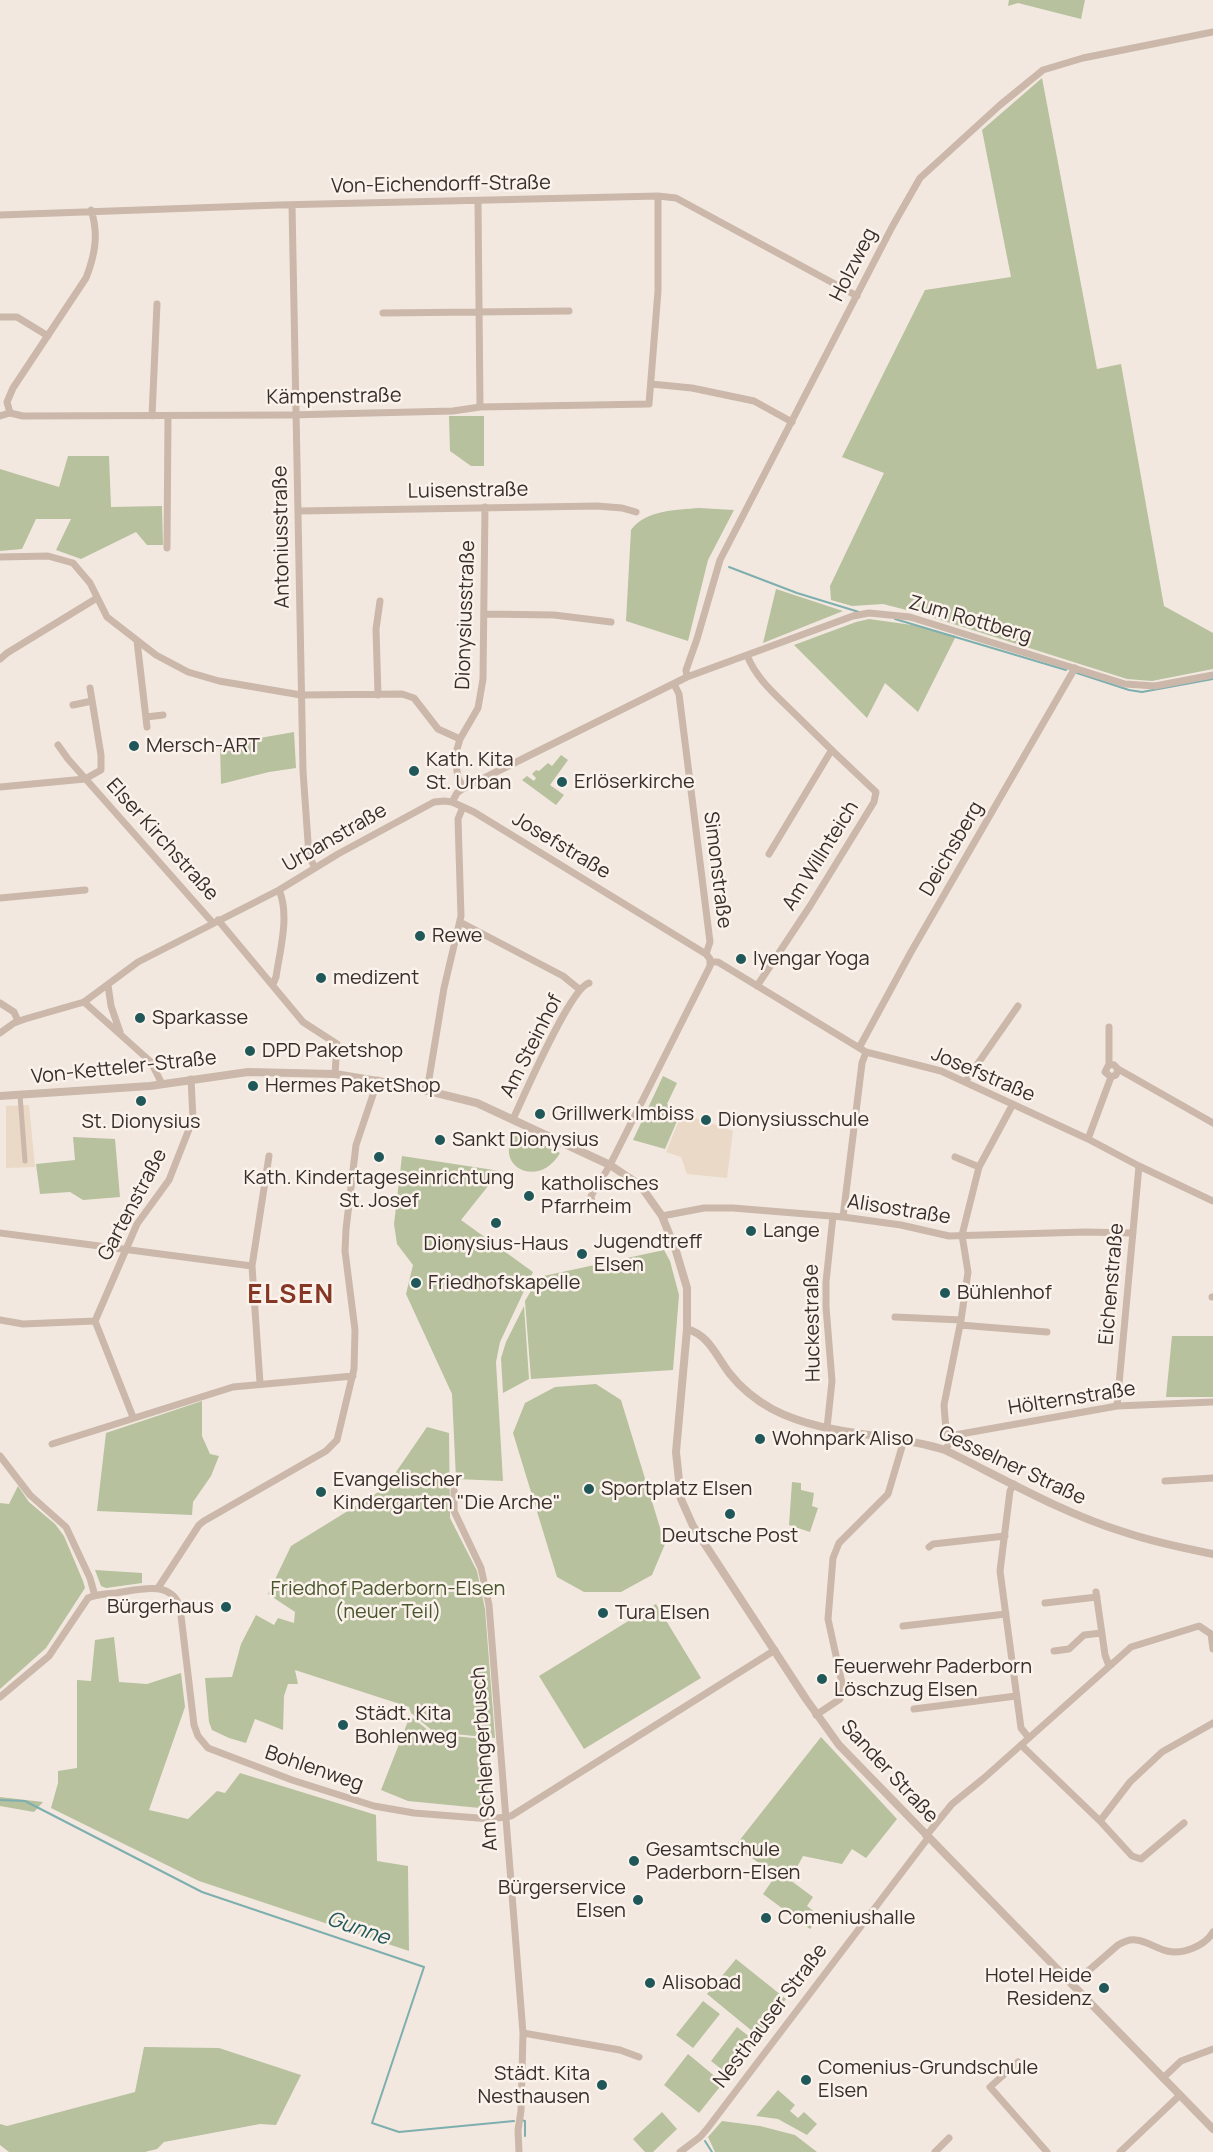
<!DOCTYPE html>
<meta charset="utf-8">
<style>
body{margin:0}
canvas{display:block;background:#f2e8df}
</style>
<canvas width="1213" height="2152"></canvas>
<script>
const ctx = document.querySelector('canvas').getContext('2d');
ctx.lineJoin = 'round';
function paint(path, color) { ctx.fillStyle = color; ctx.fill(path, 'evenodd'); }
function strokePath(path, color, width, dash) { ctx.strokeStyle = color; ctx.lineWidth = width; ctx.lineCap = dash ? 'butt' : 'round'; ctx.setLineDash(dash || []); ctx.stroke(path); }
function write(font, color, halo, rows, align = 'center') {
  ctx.font = font + ' Manrope,sans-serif'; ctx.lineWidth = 5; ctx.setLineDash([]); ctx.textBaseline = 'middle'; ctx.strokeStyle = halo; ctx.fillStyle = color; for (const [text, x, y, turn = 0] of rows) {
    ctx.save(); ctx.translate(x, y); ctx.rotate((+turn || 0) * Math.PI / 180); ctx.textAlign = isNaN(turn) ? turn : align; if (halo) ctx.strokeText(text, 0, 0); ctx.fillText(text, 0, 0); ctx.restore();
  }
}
const green = new Path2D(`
 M1009,0H1085L1081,19L1018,3L1008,6Z
 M1042,78L1097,369L1121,364L1164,606L1213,633V669L1152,681L1127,679L922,614L883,604L852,606L831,600L830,586L884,473L842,457L925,290L1011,277L982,130Z
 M449,416H484V466H471L450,451Z
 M68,456H109L111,507L162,506L163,545H147L136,532L81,559L56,550L71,519H36L22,549L0,551V469L59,487Z
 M699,508L734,510L708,560L688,641L626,621L631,530C645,510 676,510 699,508Z
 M776,589L843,611L763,643Z
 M869,619L912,625L956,636L918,712L885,683L867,718L794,645L856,622Z
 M294,732L296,768L269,772L221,784L220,745Z
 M561,755L568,760L550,785L564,795L556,805L522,780L527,776L534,781L536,778L532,774L536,770L539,771L548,763L552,766Z
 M663,1076L677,1083L667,1104L680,1114L665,1149L633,1140Z
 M516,1132L560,1153C538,1191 491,1165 516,1132Z
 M73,1137L115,1139L120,1197L83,1200L70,1192L40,1194L36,1164L75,1160Z
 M402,1156L500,1171L461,1220L533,1272L500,1342L496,1362L503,1481L456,1479L452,1394L406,1294L413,1265L397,1244L394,1224Z
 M664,1250L670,1261L679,1295L673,1370L531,1379L525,1301L539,1277Z
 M524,1306L529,1379L503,1393L501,1358L506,1342Z
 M1172,1336H1213V1397H1166Z
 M596,1384L621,1400L665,1544L652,1575L621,1592H584L557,1577L513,1433L525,1403L555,1387Z
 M202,1401V1436L210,1454L219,1456L211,1476L193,1502L192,1515L97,1511L106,1433Z
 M427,1427L449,1433L450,1518L477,1571L485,1609L495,1738L434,1732L411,1713L409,1707L295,1670L298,1684H288L284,1696L283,1730L255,1719L246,1743L229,1738L212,1730L209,1722L205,1678L232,1677L241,1644L256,1615L274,1625L278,1618L294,1623L295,1612L268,1594L291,1546L385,1488Z
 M792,1482L801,1483V1490L814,1493L812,1506L818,1508L810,1532L789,1525Z
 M18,1486L29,1502L55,1524L64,1536L83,1581L85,1588L46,1648L0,1689V1503L9,1504Z
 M95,1570L142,1573V1583L106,1588L101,1586Z
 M656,1604L701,1678L584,1749L539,1676Z
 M114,1637L119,1682L147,1684L181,1673L185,1707L149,1810L188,1819L217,1791L225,1793L240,1773L376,1815L377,1861L408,1866L409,1951L199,1881L51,1808L58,1783V1771L77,1768V1680L91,1681L95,1640Z
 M410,1716L433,1734L483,1739L490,1809L408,1801L381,1790Z
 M821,1737L897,1819L866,1858L852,1849L842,1864L803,1856L790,1880L813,1897L807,1906L820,1916L810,1929L763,1894L776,1875L735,1846Z
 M0,1797L43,1802L34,1812L0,1806Z
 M736,1959L786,1999L757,2035L707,1994Z
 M703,2001L720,2014L693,2048L676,2035Z
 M737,2027L755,2041L729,2075L711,2061Z
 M144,2047L219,2048L301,2075L276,2125L260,2124L164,2142L157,2149L145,2152H9L0,2145V2124L7,2126L135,2092Z
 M688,2054L723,2083L699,2113L664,2085Z
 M778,2090L795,2105L790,2111L798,2118L804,2112L817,2124L807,2135L778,2119L756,2116Z
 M662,2112L677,2129L653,2152H645L633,2139Z
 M722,2121L760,2126L795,2135L817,2152H715L708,2137Z`);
const plaza = new Path2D(`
 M29,1105L35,1167L6,1168V1106Z
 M682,1113L733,1131L727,1178L687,1174L681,1157L666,1152Z`);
const stream = new Path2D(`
 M729,567L797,593L859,612
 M895,619L1066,670
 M1077,673L1129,690L1142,692L1213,679
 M0,1800L25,1801L202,1892L424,1967L372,2123L399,2132L514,2121
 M521,2120L525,2121V2136
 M705,2141L712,2152`);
const pedestrian = new Path2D(`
 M20,1095L25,1161`);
const minor = new Path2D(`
 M478,202L480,407
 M292,205L303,771L309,856L315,868
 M0,215L278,205L658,196L676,198L857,296
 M383,313L569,311
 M0,317H17L48,336
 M651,384L692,388L754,401L792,422
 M10,413L7,402L13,388L86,278C95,255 99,234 91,210
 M0,416L10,413L23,416L289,415L453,411L480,407L649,404L658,291V196
 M152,416L157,304
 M299,511L597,506L622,508L636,512
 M167,548L168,416
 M0,557L48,556L73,563L90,583L107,617L156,655L188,672L219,681L301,695L402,694L414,698L438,729L460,739
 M485,614L554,615L611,622
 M137,641L147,727
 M747,655C756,679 777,696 794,713C821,740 848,766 876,792L874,802L810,906L757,986
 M0,659L7,653L97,598
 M687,677L686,670L697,639L720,560L892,227L920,178L1000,105L1043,70L1083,58L1213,32
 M674,684L679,694L710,942L706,954
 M378,695L376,629L380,601
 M73,705L92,701
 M146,717L163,715
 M58,745L68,759L213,923
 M0,787L85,779L101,770V755L90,688
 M464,788L458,778L455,756L460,739L478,708L483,679L485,507
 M452,802L457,793L464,788L687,677L853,616L869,613L910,617L1125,684L1155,686L1213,675
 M769,854L831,751
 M0,898L85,890
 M218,920L303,1022L337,1044L335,1074
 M460,922L563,976L579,989
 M711,962H718L866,1052L941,1071L1088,1139L1139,1166L1213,1201
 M273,984L276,977C280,950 290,915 279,890
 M108,985L111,1006L120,1032
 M84,1002L151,1062L162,1084
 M0,1003L14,1012L18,1021
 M1109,1027V1064
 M0,1033L14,1023L25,1019L84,1002L138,962L279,890L338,854L434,802L444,801L452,802L474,812L706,954L710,959V966L610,1165L591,1196L592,1202
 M859,1048L911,952L1075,668
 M1118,1069L1213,1123
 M965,1082L1018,1006
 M427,1091L444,988L461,916L458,819L463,807
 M513,1119C524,1096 570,988 589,983
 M1088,1139L1111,1077L1116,1075L1118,1069L1114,1065L1109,1064L1105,1072L1111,1077
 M955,1157L979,1167
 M662,1216L704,1208H733L843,1217L901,1225L949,1236L1085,1232L1133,1233
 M843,1217L862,1063L866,1052
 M0,1233L252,1266
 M1212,1297H1213
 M895,1317L961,1320
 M0,1320L23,1324L95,1321L137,1224L169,1180L193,1119L191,1079
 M95,1321L133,1417
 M960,1325L1047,1332
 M260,1383L252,1266L269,1156
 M1117,1406L1139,1166
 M827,1428L832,1381L826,1307V1282L833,1216
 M950,1441L946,1430L944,1405L961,1320L968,1272L962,1235L979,1167L1013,1104
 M52,1444L233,1387L353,1376
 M945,1450L955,1435L1117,1406L1213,1402
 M0,1456L30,1495L66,1527L90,1578L95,1596
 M1165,1481L1213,1478
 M1014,1484L1010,1491L1000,1571L1021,1728L1029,1738
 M454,1490V1511L481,1568L489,1605L523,2033L521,2111L518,2130L519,2152
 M929,1547L933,1544L1005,1536
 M158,1588L199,1525L204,1521L326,1451L337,1440L354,1369L355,1330L345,1251L346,1229L356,1145L378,1080
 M1096,1592L1105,1655L1109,1666
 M1045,1603L1097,1597
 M903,1626L1006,1614
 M1054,1651L1069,1649L1084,1635L1102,1633
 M0,1697L49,1656L88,1598C97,1594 107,1594 116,1593C138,1590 170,1579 180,1607L194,1725L198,1736L208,1748L292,1780L374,1806L414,1813L491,1819L511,1816L775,1650
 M914,1709L1016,1696
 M816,1715L840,1699L842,1683L828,1619L833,1558L839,1543L888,1494L904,1440
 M1021,1745L1100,1821L1130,1782L1162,1752L1213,1723
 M1100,1821L1132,1856L1141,1859L1184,1823
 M926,1836L952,1804L984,1778L1131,1647L1199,1626L1211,1634L1213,1649
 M1072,1985L1118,1945C1123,1942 1130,1939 1136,1940C1147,1941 1157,1949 1167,1951C1182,1955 1205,1946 1213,1932
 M523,2033L620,2050L639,2057
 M1018,2062L990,2087L1047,2152
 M1163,2078L1181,2061L1213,2049
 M680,2152L700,2137L707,2129L928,1838
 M935,2152L949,2138
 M1120,2152L1180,2095`);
const tertiary = new Path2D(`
 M0,1096L150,1086L248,1072L335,1074L408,1086L477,1103L610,1165L640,1185L662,1216L676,1251L687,1288V1329L676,1452L681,1499L693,1526L806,1699L839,1745L1213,2129
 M687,1329C709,1335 716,1356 730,1374C741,1388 756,1400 772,1409C825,1437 889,1432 945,1450C1004,1479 1062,1513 1124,1532C1153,1542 1183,1548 1213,1554`);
const markers = [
 [134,746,6,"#205859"],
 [414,771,6,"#205859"],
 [562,782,6,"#205859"],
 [420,936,6,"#205859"],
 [741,959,6,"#205859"],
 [321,978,6,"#205859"],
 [140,1018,6,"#205859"],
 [250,1051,6,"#205859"],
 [253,1086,6,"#205859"],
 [141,1101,6,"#205859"],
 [540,1114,6,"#205859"],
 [706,1120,6,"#205859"],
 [440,1140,6,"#205859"],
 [379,1157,6,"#205859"],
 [529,1196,6,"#205859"],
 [496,1223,6,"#205859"],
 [751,1231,6,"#205859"],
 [582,1254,6,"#205859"],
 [416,1283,6,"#205859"],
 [945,1293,6,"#205859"],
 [760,1439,6,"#205859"],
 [589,1489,6,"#205859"],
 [321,1492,6,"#205859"],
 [730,1514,6,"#205859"],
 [226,1607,6,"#205859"],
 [603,1613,6,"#205859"],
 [822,1679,6,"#205859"],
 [343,1725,6,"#205859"],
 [634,1861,6,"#205859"],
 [638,1900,6,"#205859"],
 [766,1918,6,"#205859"],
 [650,1983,6,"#205859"],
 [1104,1988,6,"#205859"],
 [806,2080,6,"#205859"],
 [602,2085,6,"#205859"]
];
const streetNames = [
 ["Von-Eichendorff-Straße",441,185,-1],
 ["Holzweg",854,265,-63],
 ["Kämpenstraße",334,397,-1],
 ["Luisenstraße",468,491,-1],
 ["Antoniusstraße",282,537,-91],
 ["Dionysiusstraße",466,615,-88],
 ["Zum Rottberg",970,620,16],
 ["Urbanstraße",335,838,-30],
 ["Elser Kirchstraße",162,840,48],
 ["Josefstraße",561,846,31],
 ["Deichsberg",952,849,-60],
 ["Am Willnteich",821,856,-58],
 ["Simonstraße",717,870,83],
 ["Am Steinhof",532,1046,-63],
 ["Von-Ketteler-Straße",124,1068,-6],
 ["Josefstraße",983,1075,23],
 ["Gartenstraße",133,1205,-62],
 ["Alisostraße",899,1210,9],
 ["Eichenstraße",1112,1284,-85],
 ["Huckestraße",813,1323,-91],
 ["Hölternstraße",1072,1399,-9],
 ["Gesselner Straße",1012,1466,25],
 ["Am Schlengerbusch",485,1759,-94],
 ["Bohlenweg",314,1769,19],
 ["Sander Straße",889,1772,47],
 ["Nesthauser Straße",771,2016,-53]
];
const poiNames = [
 ["Mersch-ART",146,746],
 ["Kath. Kita",426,760],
 ["St. Urban",426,783],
 ["Erlöserkirche",574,782],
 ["Rewe",432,936],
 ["Iyengar Yoga",753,959],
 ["medizent",333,978],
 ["Sparkasse",152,1018],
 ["DPD Paketshop",262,1051],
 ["Hermes PaketShop",265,1086],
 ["Grillwerk Imbiss",552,1114],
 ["Dionysiusschule",718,1120],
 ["St. Dionysius",141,1122,"center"],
 ["Sankt Dionysius",452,1140],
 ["Kath. Kindertageseinrichtung",379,1178,"center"],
 ["St. Josef",379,1201,"center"],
 ["katholisches",541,1184],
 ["Pfarrheim",541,1207],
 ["Lange",763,1231],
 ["Jugendtreff",594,1242],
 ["Elsen",594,1265],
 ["Dionysius-Haus",496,1244,"center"],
 ["Friedhofskapelle",428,1283],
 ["Bühlenhof",957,1293],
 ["Wohnpark Aliso",772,1439],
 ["Evangelischer",333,1480],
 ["Kindergarten \"Die Arche\"",333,1503],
 ["Sportplatz Elsen",601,1489],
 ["Deutsche Post",730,1536,"center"],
 ["Bürgerhaus",214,1607,"right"],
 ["Tura Elsen",615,1613],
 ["Feuerwehr Paderborn",834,1667],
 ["Löschzug Elsen",834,1690],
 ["Städt. Kita",355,1714],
 ["Bohlenweg",355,1737],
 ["Gesamtschule",646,1850],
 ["Paderborn-Elsen",646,1873],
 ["Bürgerservice",626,1888,"right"],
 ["Elsen",626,1911,"right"],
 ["Comeniushalle",778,1918],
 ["Hotel Heide",1092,1976,"right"],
 ["Residenz",1092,1999,"right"],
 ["Alisobad",662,1983],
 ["Comenius-Grundschule",818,2068],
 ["Elsen",818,2091],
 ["Städt. Kita",590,2074,"right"],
 ["Nesthausen",590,2097,"right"]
];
const parkNames = [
 ["Friedhof Paderborn-Elsen",388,1589],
 ["(neuer Teil)",388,1612]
];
const waterNames = [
 ["Gunne",358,1929,19]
];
const districtNames = [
 ["ELSEN",291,1296]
];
paint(green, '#b7c19e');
paint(plaza, '#ead9c6');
strokePath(stream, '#7eafaf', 2);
strokePath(pedestrian, '#cbb8aa', 5);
strokePath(minor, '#cbb8aa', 7);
strokePath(tertiary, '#cbb8aa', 8);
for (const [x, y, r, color] of markers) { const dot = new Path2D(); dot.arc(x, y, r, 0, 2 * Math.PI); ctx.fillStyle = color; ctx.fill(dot); strokePath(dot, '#faf2eb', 2); }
write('20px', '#382e2a', '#faf2eb', streetNames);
write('20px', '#382e2a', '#faf2eb', poiNames, 'left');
write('20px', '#49562e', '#faf2eb', parkNames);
write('italic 21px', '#205859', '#faf2eb', waterNames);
ctx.letterSpacing = '1.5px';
write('bold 26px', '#863724', '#faf2eb', districtNames);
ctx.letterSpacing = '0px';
</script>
